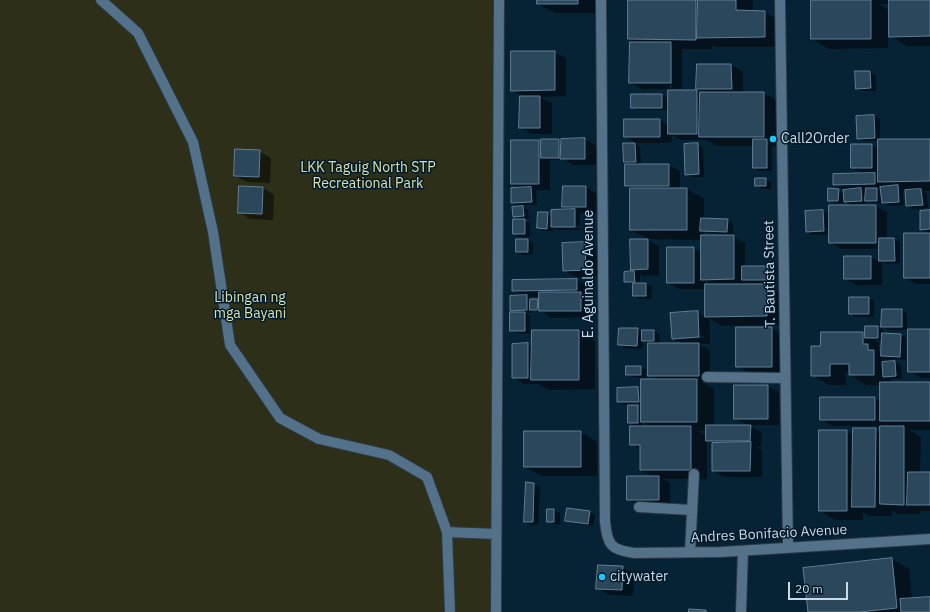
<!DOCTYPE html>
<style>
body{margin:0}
#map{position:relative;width:930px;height:612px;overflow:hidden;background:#062235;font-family:"IBM Plex Sans",sans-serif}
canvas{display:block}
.scale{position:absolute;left:788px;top:582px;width:60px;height:18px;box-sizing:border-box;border:2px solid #cadae7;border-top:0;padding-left:5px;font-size:12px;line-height:14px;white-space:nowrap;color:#cadae7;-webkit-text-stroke:3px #00192b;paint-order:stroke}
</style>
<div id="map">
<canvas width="930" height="612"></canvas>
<div class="scale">20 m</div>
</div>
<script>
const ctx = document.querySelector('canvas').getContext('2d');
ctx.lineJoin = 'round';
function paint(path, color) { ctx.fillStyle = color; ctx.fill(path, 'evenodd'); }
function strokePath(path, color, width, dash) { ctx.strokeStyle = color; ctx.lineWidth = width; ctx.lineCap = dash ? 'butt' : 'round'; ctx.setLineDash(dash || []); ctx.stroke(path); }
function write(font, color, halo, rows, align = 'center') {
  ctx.font = font + ' "IBM Plex Sans",sans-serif'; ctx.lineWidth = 3; ctx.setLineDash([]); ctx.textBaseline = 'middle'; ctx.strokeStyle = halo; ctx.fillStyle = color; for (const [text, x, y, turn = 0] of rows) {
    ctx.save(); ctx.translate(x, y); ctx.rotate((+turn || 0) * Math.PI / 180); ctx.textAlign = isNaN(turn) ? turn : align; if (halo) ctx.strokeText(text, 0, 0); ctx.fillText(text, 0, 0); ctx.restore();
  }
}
const green = new Path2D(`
 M0,0H502L500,612H0Z`);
const shadow = new Path2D(`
 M538,0H595V13H555L538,4Z
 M629,0H696L699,2V0H753V12H765L781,21L782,47H715L712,45V49H682V89H642L630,83L637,43L629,39ZM670,49H672V88H670Z
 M812,0H930V46H907L890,36V4H879L888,9V48L829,49L812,39Z
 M554,52L566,58V96L540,97L552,103V134H532L520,127L524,97L512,90Z
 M698,65H731L743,71V93H764L781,103V146H772V171H759L754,168V146H717L707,140H681L672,135L671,143H636L625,136V120H660L669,126L696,91L705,93L697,89Z
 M856,72H870L876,75V91H862L857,88Z
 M662,95L667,98V110H637L632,107Z
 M874,116L880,119V140H930V191H922L927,193L928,208L912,209L907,206L906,191H903L904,205L888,206L882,203H872L867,201V203L854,204L855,206H876L887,212V239H894L900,242V263L886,264L882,261V285H856L845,278L871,257L880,262V249H841L830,242V234L812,235L807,232L806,212L823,211L830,214L853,206L844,201V203H834L829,200L839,190L844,193V190L834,185L864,174L852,167V145H872L879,149V141H863L858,138L857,117Z
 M585,139L596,146V165H573L564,159L550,160V190H536L537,205H518L512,202L519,188L512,184L539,141L542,142L558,140L562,142Z
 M635,144L640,147L641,165H668L680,171V189H687L704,199V219L728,220L733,223V236L745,243V267H771L777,270L776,283H748L745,281V285H767L784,294L783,325L722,326L709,318L710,344H699L710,350V382H701L714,389V426H749L735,418L768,386L779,392V425H748L762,433L761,447H756L762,450V477H724L713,471V444L707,441V479H663L670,483V506H639L628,499L653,477L641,470V450L631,444L637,427L629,423V405H624L618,402L638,388L642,390L657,380L649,375V344L643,340L642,349L625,348L619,345L637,329L643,332L654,331L659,334L660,344H682L673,338L697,312L706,317V289H679L668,283L693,248L702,253V240L648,239L631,230V189L626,186L630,165L625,162ZM704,232L724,235V236H704ZM705,281L712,285H705ZM704,336V338L682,339V337ZM642,404V408L635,405ZM643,422L651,427H643ZM698,431H707V436Z
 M698,144L703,148L704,177H692L686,174Z
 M259,151L271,158L270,183L247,182L235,176Z
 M765,179L771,182V189H762L756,185Z
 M586,187L597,194V213H580V230H558L553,227V231H544L538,228L539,213H548L552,215L570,210L564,207ZM556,226H580V228H556Z
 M263,188L274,195L273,220L250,219L239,212Z
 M523,207L528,210L529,219H525L524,209H522L523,221L530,223V237H519L514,234L521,220L514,216Z
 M930,211V284H916L905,278L929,234L921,229Z
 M528,240L533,243V254L522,255L517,252Z
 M648,240L659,247V275L643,276L640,274V284H646L652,287L651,299H639L634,296V284L625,281V272H636L632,269Z
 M584,243L596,249L597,276L576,277L564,271Z
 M577,280L588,286V297L592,299V317L551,318L543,312L532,310V313H525L530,316V334L517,333L511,330L516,313L511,310L523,296L513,290ZM528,297H540V301L533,300Z
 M868,298L874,301V317H856L850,314Z
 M901,310L907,313V330H888L882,327Z
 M866,327H878L884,330L883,334L901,335L906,338V360L891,359V362H895L901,365L902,379H891V383H930V430H909L921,437L920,473H930V511H920V514H898L892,510V516H870L863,512V520H836L820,511L847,431L854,435L875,429L881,433V426H832L821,419V398H875L881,402V385H867L850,375V373H846V385H829L812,375L821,347L862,333L866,335ZM875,340H883L882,354L879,352V343ZM886,424L893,427H886ZM897,504H909V506H897Z
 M772,328L783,335V373H749L737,366Z
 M930,330V378H921L909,371Z
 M579,331L595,341V389L549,390L539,384H524L513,377V345L528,344L533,347Z
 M641,367L646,370V378L632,377L627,374Z
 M580,432L597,442V476H542L525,467Z
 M527,483L534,484L540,487L538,525H531L525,522Z
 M548,510H554L560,513V524H553L548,521Z
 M589,512L595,515L593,526L572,523L566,520Z
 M892,559L909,569L912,599L930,598V612H809Z
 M622,567L634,574L633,596L609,595L598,588Z`);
const building = new Path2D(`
 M537,0H578V4H537Z
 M628,0H696V40L628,39Z
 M698,0H736V10L765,11V37L697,38Z
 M811,0H871V39H811Z
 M889,0H930V36L889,37Z
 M630,42H671V83H629Z
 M511,51H555V90L511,91Z
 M697,64H731L732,89H696Z
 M855,71H870L871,88L856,89Z
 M668,90H697V134H668Z
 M700,92H764V137H699Z
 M631,94H662V108H631Z
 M520,96H540V128H519Z
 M874,115L875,138L857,139L856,116Z
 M624,119H660V137H624Z
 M585,138V159H560L561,139Z
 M541,139H559V158H541Z
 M753,139H767V168H753Z
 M878,139H930V181L878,182Z
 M511,140H539V184H511Z
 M623,143H635L636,162H624Z
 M698,143L699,174L685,175L684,144Z
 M851,144H872V168H851Z
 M235,149L260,150L259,177L234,176Z
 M625,164H669V186H625Z
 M875,173V184L833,185V174Z
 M755,178H766V186H755Z
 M898,185L899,202L882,203L880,187Z
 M239,186L263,187L262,214L238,213Z
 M563,186H586V207H562Z
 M531,187L532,202L511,203V188Z
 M630,188H687V230H630Z
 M828,188L839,189L838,201H828Z
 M861,188L862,201L844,202L843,190Z
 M866,188H877V201H865Z
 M921,189L923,205L906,206L905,190Z
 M829,205H876V243H829Z
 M523,206L524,216L513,217L512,207Z
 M575,209V227H551V210Z
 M823,210L824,231L806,232L805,211Z
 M930,210V229L920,230V211Z
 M538,212H548L547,229L537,228Z
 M701,218L728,219L727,232L700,231Z
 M513,219H525V234H513Z
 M904,233H930V278H904Z
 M701,235H734V279L701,280Z
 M879,238H894L895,261H879Z
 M516,239H528V252H516Z
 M630,239H648V269L631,270Z
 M585,242L586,270L563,271L562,243Z
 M667,247H694V283H667Z
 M844,256H871V279H844Z
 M742,266H771V280H742Z
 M634,271L635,282H624V272Z
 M577,279V290L512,291V280Z
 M633,283H646V296H633Z
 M705,284H767V316L705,317Z
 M539,292H581V311H539Z
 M527,295V310L510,311V296Z
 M849,297H869V314H849Z
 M530,299H538L537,310H530Z
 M882,309H902V327H881Z
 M698,311L699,337L672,339L670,313Z
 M510,312H525V331H510Z
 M865,326H878V338H865Z
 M736,327H772V367H736Z
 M619,328H638L637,346L618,345Z
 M908,329H930V372H908Z
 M532,330H579V380H531Z
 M642,330H654V341H642Z
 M821,332H863V344H868V350H874V375H849V364H830V376H811V346H820Z
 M882,333L901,334L900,357L881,356Z
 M528,343V378H512V344Z
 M648,343H699V376H648Z
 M895,361L896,376L883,377L882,362Z
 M626,366H641V375H626Z
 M641,379H697V422H641Z
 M880,382H930V421H880Z
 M734,385H768V419H734Z
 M638,387L639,402H617V388Z
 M820,397H875V420H820Z
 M628,405H638V423H628Z
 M706,425H751L750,441H706Z
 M630,426H691V470H640V445H630Z
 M880,426H904V505L880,504Z
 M853,428H876L875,507H852Z
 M819,430H847V511H819Z
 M524,431H581V467H524Z
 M751,442L750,471H712V443Z
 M908,472H930V505H907Z
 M627,476H659V500H627Z
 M526,482L534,483L533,522H524Z
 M567,508L590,511L588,524L565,521Z
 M547,509H554V522H547Z
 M892,558L897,608L859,612H808L803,568Z
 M598,565L623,566L622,590L596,589Z
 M930,597V612H901L900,599Z
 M689,609L706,610V612H689Z`);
const minor = new Path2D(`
 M101,0L138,33L193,142L213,232L230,345L280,418L319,439L389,455L427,477L447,532
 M601,0L605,521C607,545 611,550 634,553L721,552L930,539
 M780,0L788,548
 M707,377L785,378
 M639,507L691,510
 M690,552L694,474
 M450,612L447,532L496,534
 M496,612L499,0
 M741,612L743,551`);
const markers = [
 [773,139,4,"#16cafb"],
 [602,577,4,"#16cafb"]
];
const poiNames = [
 ["Call2Order",781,139],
 ["citywater",610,577]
];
const parkNames = [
 ["LKK Taguig North STP",368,168],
 ["Recreational Park",368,184],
 ["Libingan ng",250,298],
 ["mga Bayani",250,314]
];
const streetNames = [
 ["E. Aguinaldo Avenue",589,274,-90],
 ["T. Bautista Street",770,274,-91],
 ["Andres Bonifacio Avenue",769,534,-3]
];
paint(green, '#2d2f19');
paint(shadow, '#0007');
paint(building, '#2b475c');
strokePath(building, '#617f97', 1);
strokePath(minor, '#2c3946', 12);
strokePath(minor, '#537188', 10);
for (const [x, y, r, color] of markers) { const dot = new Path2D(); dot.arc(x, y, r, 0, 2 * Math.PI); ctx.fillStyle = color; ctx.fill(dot); strokePath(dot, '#00192b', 1.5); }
write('14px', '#cadae7', '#00192b', poiNames, 'left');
write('14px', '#dbe1a8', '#00192b', parkNames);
write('14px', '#cadae7', '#00192b', streetNames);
</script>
